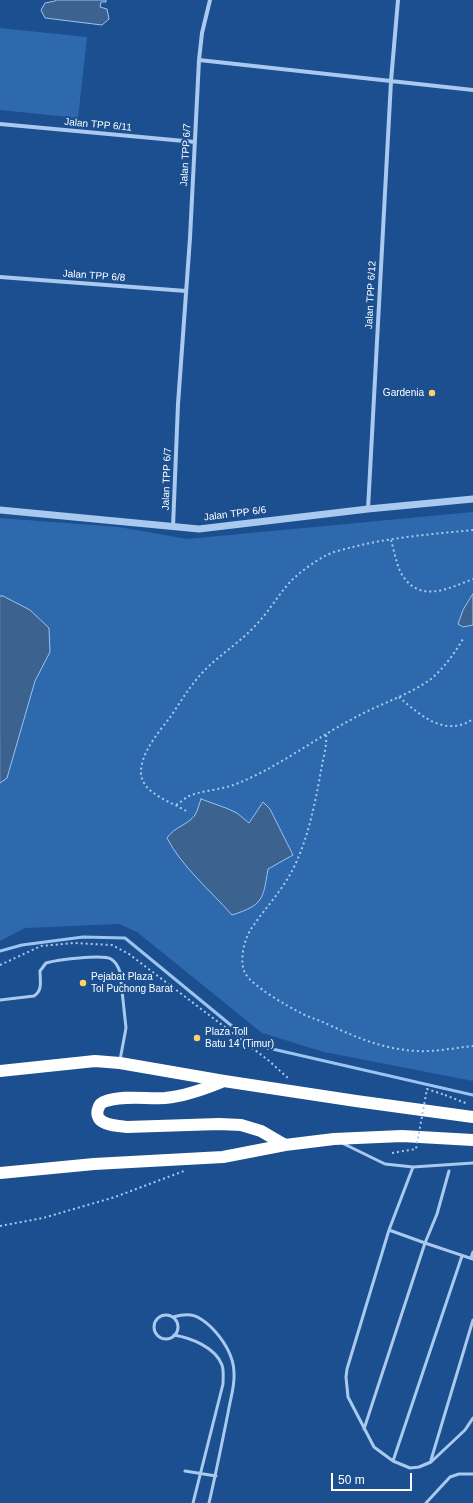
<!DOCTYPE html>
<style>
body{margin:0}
#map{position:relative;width:473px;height:1503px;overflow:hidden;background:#1b4f8f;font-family:Arial,sans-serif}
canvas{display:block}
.scale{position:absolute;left:331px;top:1473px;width:81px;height:18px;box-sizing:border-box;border:2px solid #fff;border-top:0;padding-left:5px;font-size:12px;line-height:14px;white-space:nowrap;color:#fff;-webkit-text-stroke:3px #1b4f8f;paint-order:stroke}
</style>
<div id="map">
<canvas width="473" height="1503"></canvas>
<div class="scale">50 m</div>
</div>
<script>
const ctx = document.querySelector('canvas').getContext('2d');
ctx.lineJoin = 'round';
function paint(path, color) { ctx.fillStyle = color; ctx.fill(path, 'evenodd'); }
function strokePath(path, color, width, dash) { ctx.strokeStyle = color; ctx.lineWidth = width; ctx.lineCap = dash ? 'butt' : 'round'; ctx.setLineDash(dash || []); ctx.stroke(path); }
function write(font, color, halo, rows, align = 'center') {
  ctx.font = font + ' Arial,sans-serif'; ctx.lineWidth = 4; ctx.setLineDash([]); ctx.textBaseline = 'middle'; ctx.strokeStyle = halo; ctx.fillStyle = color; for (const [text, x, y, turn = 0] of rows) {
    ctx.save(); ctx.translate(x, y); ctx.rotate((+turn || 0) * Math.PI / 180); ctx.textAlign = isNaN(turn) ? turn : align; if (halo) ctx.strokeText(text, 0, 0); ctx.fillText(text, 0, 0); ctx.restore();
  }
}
const green = new Path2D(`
 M0,28L87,37L78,118L0,110Z
 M473,512V594L468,601L458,624L463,627L473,625V1081L324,1052L262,1033L137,932L119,924L25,928L0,941V783L7,777L35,681L50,652L3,596H0V518L119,527L187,539ZM201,799L226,808L237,813L249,823L255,813L263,802L270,809L293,854L268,869L266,885L232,915L172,847L167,838C174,827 188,825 195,815C198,810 199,804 201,799Z`);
const water = new Path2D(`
 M56,0H106V2H101L100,7L107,9L109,19L102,25L45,18L41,10L45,3L55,1Z
 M473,594V625L463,627L458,624L463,610Z
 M0,596H3L30,610L49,628L50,652L35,681L7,778L0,783Z
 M201,799L226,808L237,813L249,823L263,802L270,809L293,855L268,869C263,900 263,905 232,915C210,890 182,867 167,838C174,827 188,825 195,815C198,810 199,804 201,799Z`);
const stream = new Path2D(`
 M0,951L22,945L83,937L125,938L255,1045L473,1095`);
const path = new Path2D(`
 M391,540C394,550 396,563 401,573C419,604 447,589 473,579
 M399,697C420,715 445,738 473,719
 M326,735C327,745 324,755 322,765C316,799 309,836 294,867C283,890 265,908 251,929C244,940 239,961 245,973C252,986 287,1006 301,1013C310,1018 320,1020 329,1025C358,1038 383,1049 416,1051C435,1052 454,1048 473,1046
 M176,805C181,802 185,798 189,796C204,790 221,790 236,784C279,767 317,737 358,716C382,703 409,695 431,679C444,668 454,654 463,639
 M186,811C172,802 143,794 141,774C140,753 159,732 171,716C183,698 193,681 209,666C224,652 241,641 255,626C269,612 279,593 293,579C303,570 315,561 327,555C335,551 345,549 353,547C392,537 433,534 473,530
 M0,965L41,946L74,943L112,945L129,954L268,1060L289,1079
 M445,1095L468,1104
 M0,1226L43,1218L115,1197L184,1171`);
const service = new Path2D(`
 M0,1000L34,996C43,990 40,981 40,971L46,963C56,960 103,954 111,959C116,962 118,966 120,972L126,1028L120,1060
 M342,1143L385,1164L413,1167L473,1163
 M413,1167L389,1230L347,1369L346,1377L348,1397L374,1447L393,1461L410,1468L419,1467L431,1462L465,1430L473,1418
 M389,1230L425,1243L473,1259
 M471,1258L473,1252
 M154 1327a12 12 0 1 1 24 0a12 12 0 1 1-24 0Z
 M173,1317C191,1312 198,1315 211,1327C223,1339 234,1356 234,1373C235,1386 230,1400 228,1413C222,1443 216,1473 209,1503
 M174,1335C191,1338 215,1347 222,1365C224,1371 223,1378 223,1384L193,1503
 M364,1429L425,1243L437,1214L449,1171
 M431,1460L473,1320
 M393,1461L462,1256
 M185,1471L216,1476
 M426,1503L450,1477L459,1474H473`);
const minor = new Path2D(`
 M199,60L473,90
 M0,124L195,142
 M0,277L186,291
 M368,509L391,81L398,0
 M173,527L178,404L190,238L199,60L202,33L210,0`);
const tertiary = new Path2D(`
 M0,510L199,529L368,509L473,499`);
const motorway = new Path2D(`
 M0,1071L95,1061L120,1063L224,1081L356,1101L473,1117
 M224,1081C205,1089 186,1096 165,1098C146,1099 124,1095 106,1101C102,1102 99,1105 98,1109C93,1125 117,1126 127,1127L219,1124L241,1125L261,1131L285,1145
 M0,1173L94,1164L223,1157L285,1145L334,1139L402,1136L473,1140`);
const pathBridge = new Path2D(`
 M392,1153L416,1149L427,1089L445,1095`);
const markers = [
 [432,393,4,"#ffd166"],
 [83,983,4,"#ffd166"],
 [197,1038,4,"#ffd166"]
];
const streetNames = [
 ["Jalan TPP 6/11",98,125,5],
 ["Jalan TPP 6/7",186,155,-87],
 ["Jalan TPP 6/8",94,276,4],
 ["Jalan TPP 6/12",371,295,-87],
 ["Jalan TPP 6/7",167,479,-88],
 ["Jalan TPP 6/6",235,514,-7]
];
const poiNames = [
 ["Gardenia",424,393,"right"],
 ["Pejabat Plaza",91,977],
 ["Tol Puchong Barat",91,989],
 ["Plaza Toll",205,1032],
 ["Batu 14 (Timur)",205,1044]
];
paint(green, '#2e69ad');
paint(water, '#3c6290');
strokePath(water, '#9cc4f0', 1);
strokePath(stream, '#9cc4f0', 3);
strokePath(path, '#a9c9ee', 2, [2, 3]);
strokePath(service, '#a9c9ee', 3);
strokePath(minor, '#a9c9ee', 4);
strokePath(tertiary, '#a9c9ee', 7);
strokePath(motorway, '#fff', 12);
strokePath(pathBridge, '#a9c9ee', 2, [2, 3]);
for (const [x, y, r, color] of markers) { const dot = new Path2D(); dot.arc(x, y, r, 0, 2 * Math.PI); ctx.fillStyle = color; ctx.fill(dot); strokePath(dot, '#1b4f8f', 1.5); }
write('10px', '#fff', '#1b4f8f', streetNames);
write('10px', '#fff', '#1b4f8f', poiNames, 'left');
</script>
